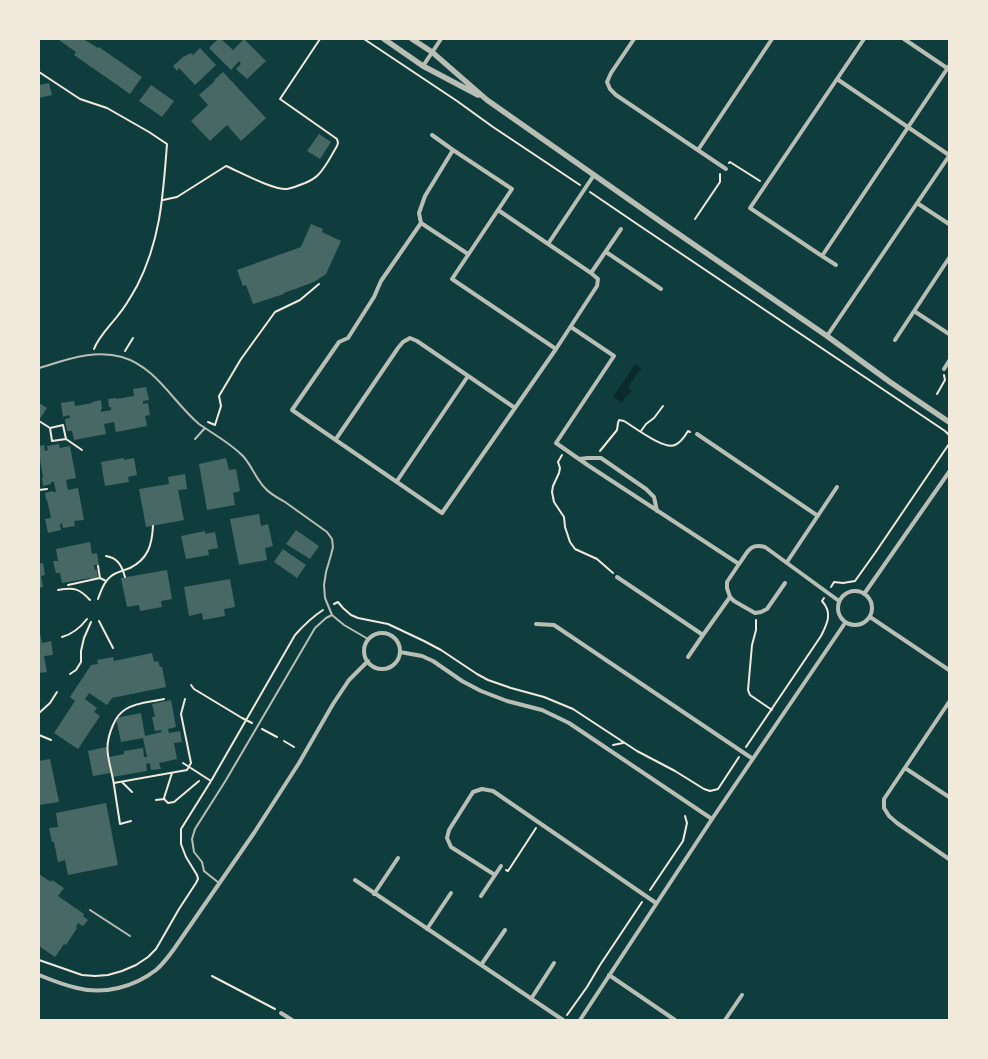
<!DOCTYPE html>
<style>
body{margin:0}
#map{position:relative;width:988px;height:1059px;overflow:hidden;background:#0f3d3e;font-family:"Public Sans",sans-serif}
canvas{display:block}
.frame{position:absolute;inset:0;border:40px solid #f1e9da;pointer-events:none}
</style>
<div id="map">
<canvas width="988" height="1059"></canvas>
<div class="frame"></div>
</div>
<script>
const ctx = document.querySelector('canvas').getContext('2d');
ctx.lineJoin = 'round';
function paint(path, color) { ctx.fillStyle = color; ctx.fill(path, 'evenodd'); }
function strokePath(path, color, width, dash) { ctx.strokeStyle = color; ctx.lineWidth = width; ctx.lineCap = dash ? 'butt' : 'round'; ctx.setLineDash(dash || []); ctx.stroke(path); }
const water = new Path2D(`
 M635,364L641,368L628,387L632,392L626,396L622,403L613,397Z`);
const building = new Path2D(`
 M60,39H86L85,40L98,48L99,47L142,77L130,94L74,55L76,52L59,40Z
 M218,39H221L233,50L244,39L266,61L247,79L236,69L241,64L239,61L231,70L209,48Z
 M200,48L216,65L195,85L179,68L177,71L173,66L183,57L191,53L193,55Z
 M223,72L266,118L241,141L227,125L210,141L191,121L208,105L199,95L215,81L214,80Z
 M49,83L52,95L39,98V85Z
 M151,85L174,101L162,117L139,101Z
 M319,134L331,142L320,159L307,151Z
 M311,224L323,229L322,232L341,241L326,274L314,282L284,293V294L253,304L246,285L243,286L237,270L301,247Z
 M146,387L149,400L143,401V404L148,403L150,415L145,416L147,426L116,432L114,422L104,424L106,434L74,440L72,431H67L65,419L70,418L69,415L63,417L61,403L74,401L75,406L93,403L92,402L101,400L102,409H101V412L111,410V407H109L108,399L116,398V399L134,396L133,389Z
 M39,403L47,408L39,420Z
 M59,444L60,448L70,446L76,478L66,480L68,490L78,488L84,520L74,521L75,526L63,528L62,523L60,524L61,530L48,533L45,519L51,518L47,500H46L45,493L53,491V492H56L54,482H51V484L43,486L42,478L43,477L40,459L39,460V446L44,445L45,451L48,450L47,446Z
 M124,458V460L134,458L137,475L128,477L129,482L105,486L101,462Z
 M226,458L229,470L236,469L240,491L233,493L235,505L207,510L199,464Z
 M185,474L187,489L178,490L184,520L146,527L139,489L169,484L168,477Z
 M259,514L261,526L268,524L273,546L265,548L267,560L239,565L230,519Z
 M296,530L319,546L310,559L286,544Z
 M205,531V534L215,532L218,548L208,550L209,555L186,559L181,536Z
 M90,542L92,554L97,553L99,565H94L95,570H97L98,578L90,579V578L62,583L60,573H56L53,561H58L56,549Z
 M283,549L306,565L297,578L274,562Z
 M43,563L45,575L41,576L43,587L39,588V564Z
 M167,570L172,599L161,601L162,607L140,611L139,605L127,607L121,578Z
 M230,579L235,607L224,609L225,616L203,620L202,613L189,616L184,587Z
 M39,633H40L42,643L51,641L53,655L44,656L47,672L39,673Z
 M152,653L154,662L158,661L160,667H162L166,687L112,698L107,705L89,693L85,699L97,708L94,712L100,716L78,749L54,733L75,701L70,697L91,665L98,664L97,660L113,657L114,661Z
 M171,700L176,727L168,729L169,733L180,731L182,742L174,743L177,759L159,763L161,769L151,770L150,763L146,764L147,771L112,777L109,757L124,754V751L143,748L144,757H147L143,738L121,742L116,718L141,713L145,736L162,732L161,730L155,731L152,717H155L152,704Z
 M106,747L110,773L93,776L88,751Z
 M50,759L59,802L39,805V761Z
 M106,803L118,865L68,875L65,860L58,862L54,842H52L49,828L58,827L56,813Z
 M39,874L51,882L52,880L64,888L58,896L84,914L83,916L88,920L83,926L78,923L76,927L77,928L66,945L64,944L55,957L39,946Z`);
const path = new Path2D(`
 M364,39L457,101L493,127L580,185
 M39,72L80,99L107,108L149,132L167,144C163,195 161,239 137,286C132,295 126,306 119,314C111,325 99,336 94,349
 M729,163L730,162L760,181
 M590,192L640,226L945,431L949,435
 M163,200L177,197L226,166C240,172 273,190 287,189C293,188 299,185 305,183C310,181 314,179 318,175C326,167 331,156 337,146L338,143L337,139L280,99L320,39
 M695,219L720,182V174
 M125,351L133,338
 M937,394L945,380L944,375
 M39,421L50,428
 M208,422L215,425L221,406L219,396L241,359L275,312L300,300L319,284
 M641,431L646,424L654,418L663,406
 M66,439L52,441L50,428L63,425L66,439L82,450
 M600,451L617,430L618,423L619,420L624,421C634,427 664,450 675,445C680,443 685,436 688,431L690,432
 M562,455L558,462L560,468L559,473L553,486L552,492L554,502L564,517L565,527L570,542L575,549L597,559L613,573
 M39,490L47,489
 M106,556C118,558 122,566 125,577
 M98,566L100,578L106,581
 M68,585L100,578
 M831,587L834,582L843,583L855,581L875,553L949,444
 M58,590C73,587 79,588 90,600
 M98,599C101,591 103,583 110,577C115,572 123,571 130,568C148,559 152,545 153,526
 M334,604L338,602L343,608L351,615L358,618L388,624L424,641L441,650L477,674L488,680L511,688L544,697L573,709L637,751L675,771L704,789L710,791L718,789L739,757
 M756,620V630L752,645L748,690L750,695L772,710
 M99,621L113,648
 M62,637C73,634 80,628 87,619
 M70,674L76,670L81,662V651L84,638L91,622
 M191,685L194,689L242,718L252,723
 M39,713L50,703L57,692
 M262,729L277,737
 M39,735L51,740
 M284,741L294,747
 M613,745L623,743
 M746,747L821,636C827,624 833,613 822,601L824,598
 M183,763L211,781
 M172,773L164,798L165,800L168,803L174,802L199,781
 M122,782L132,792
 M114,783L187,770L191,763L181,714L185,699
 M156,800L164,799
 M131,821L120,824C118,811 116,798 114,785C110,760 102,750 113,725C116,718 119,713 126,709C137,702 152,702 164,699
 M506,870L508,871L536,828
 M650,890L683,841L687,823L685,816
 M39,960L82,975L95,976L108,975L122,971L136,965L148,957L156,949L179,909L196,883L198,879L197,875L186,857L181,844V829L211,781L295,635C304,625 312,617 323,610
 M212,976L275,1009
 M567,1015L587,987L600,965L642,902`);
const service = new Path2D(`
 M39,368C66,360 94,349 122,357C156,367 173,402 199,424C203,427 207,429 211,432C222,439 234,447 243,456C252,466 256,479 265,488C270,494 278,498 285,502C299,512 313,522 327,532L332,539L333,547L331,555L326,572L324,585L325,598L332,615L344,625L368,639
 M195,439L205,428
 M219,883L204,871L202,862L194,852L192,839L195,829L226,780L315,628L326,618L332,615
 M90,910L130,936`);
const minor = new Path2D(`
 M634,39L611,73L607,82L610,89L616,95L726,169
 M864,39L750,208L822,256L949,66
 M904,39L947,68
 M423,66L441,39
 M837,79L949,155
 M432,135L453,150
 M698,150L772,39
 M917,203L949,224
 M498,210L591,273L598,279L597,286L556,349L452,279L512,189L453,150L425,196L419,213L421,223L381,281L374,297L348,338L339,342L292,410L442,513L556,349
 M421,223L468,254
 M548,244L594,175
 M606,252L661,289
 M822,256L836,265
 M591,273L621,229
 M914,311L949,334
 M571,327L614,356L556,443L589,466L739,564C748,552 749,543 765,547L839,601
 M827,336L949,156
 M895,340L949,258
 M944,369L949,361
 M697,434L818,516
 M336,439L398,348L403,342L410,338L417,341L515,408
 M579,459L588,458H601L646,489L654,497L657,511
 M397,481L468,376
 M787,562L837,487
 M739,564L727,582V588L730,597L734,601L755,613L761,612L767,609L785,583
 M617,577L703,635L730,597
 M838 608a17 17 0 1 1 34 0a17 17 0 1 1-34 0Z
 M864,594L949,472
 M870,617L949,670
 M536,624L554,625L753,759
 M364 651a18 18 0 1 1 36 0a18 18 0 1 1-36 0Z
 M400,652L422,656L433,661L462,681L481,691L507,701L542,710L569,723L712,819
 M688,657L703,635
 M949,702L884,799V808L889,816L897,823L949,859
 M905,768L949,797
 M495,875L451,847L447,838L449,830L473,792L482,789L493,791L656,903
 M355,880L563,1020
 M374,894L398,858
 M481,896L501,866
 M427,929L451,893
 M481,965L505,930
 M39,975C51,980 64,985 77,988C104,995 134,987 156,970C163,964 169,956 174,949L254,833L299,763L333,704L349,680L368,661
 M609,975L675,1020
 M531,999L554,963
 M281,1013L292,1020
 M580,1020L712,819L845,623
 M725,1020L742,995`);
const tertiary = new Path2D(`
 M384,39L423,66L478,95
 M412,39L432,52L487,100L664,224L827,336L890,382L949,422`);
paint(water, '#0a2a2b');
paint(building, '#486865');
strokePath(path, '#f1e9da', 2);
strokePath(service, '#b8beb3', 2);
strokePath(minor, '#b8beb3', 4);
strokePath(tertiary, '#b8beb3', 5.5);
</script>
